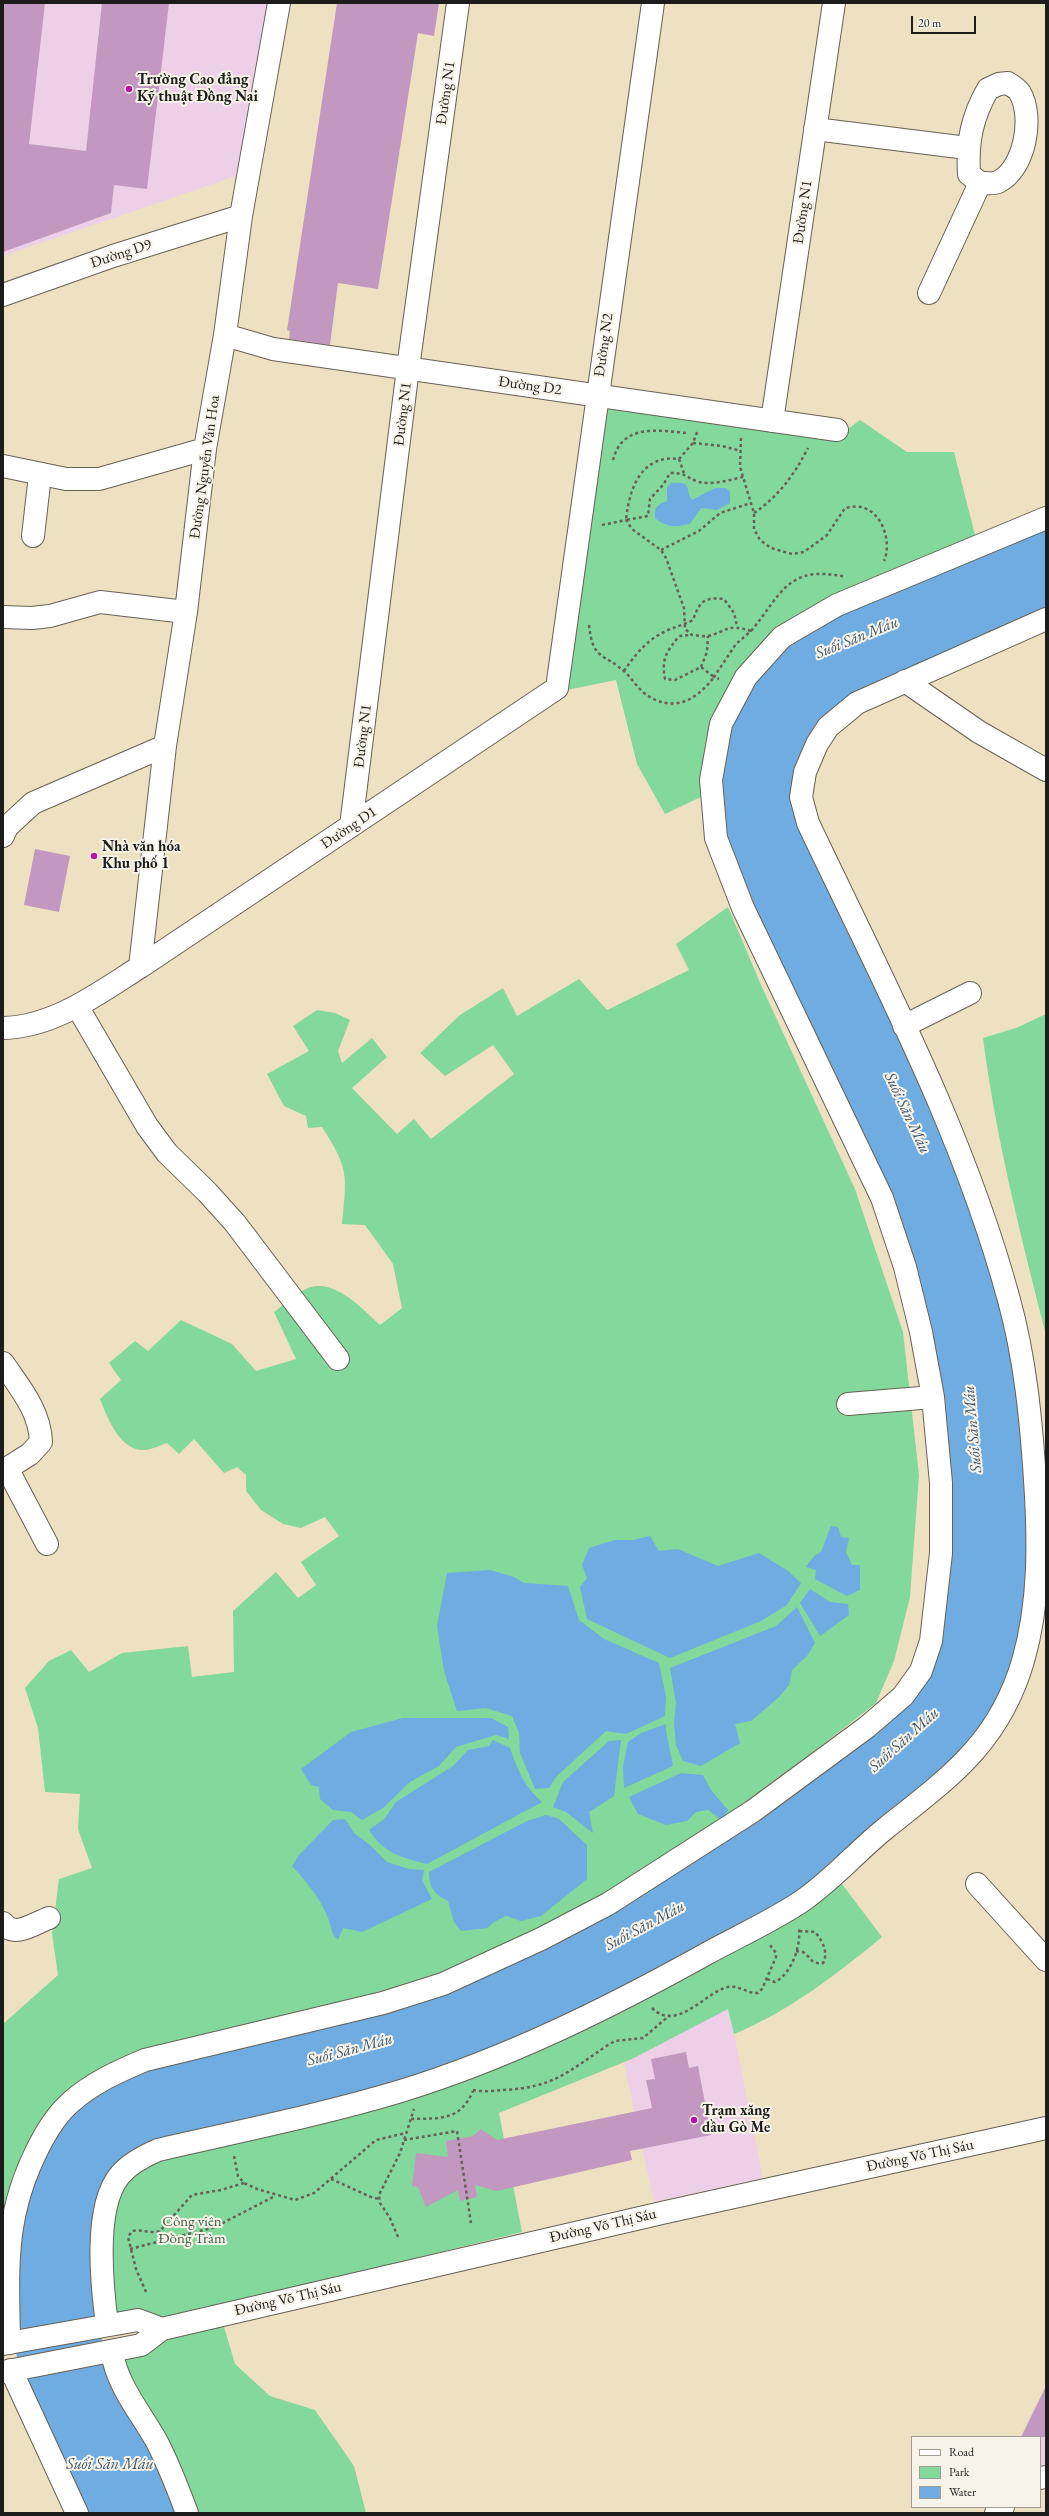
<!DOCTYPE html>
<meta charset="utf-8">
<style>
body{margin:0}
#map{position:relative;width:1049px;height:2516px;overflow:hidden;background:#eee1c1;font-family:"EB Garamond",serif}
canvas{display:block}
.frame{position:absolute;inset:0;border:4px solid #1c1c1c;pointer-events:none}
.legend{position:absolute;left:911px;top:2436px;width:130px;height:72px;box-sizing:border-box;background:#f7f3e8;border:1px solid #9f9d96;margin:0;padding:5px 7px;list-style:none;font-size:12px;color:#1c1c1c}
.legend li{display:flex;align-items:center;gap:8px;height:20px}
.legend b{width:20px;border:1px solid #9f9d96}
.scale{position:absolute;left:911px;top:16px;width:65px;height:18px;box-sizing:border-box;border:2px solid #1c1c1c;border-top:0;padding-left:5px;font-size:12px;line-height:14px;white-space:nowrap;color:#1c1c1c;-webkit-text-stroke:3px #f7f3e8;paint-order:stroke}
</style>
<div id="map">
<canvas width="1049" height="2516"></canvas>
<div class="frame"></div>
<ul class="legend">
<li><b style="height:5px;background:#fff"></b>Road</li>
<li><b style="height:11px;background:#83d89b"></b>Park</li>
<li><b style="height:11px;background:#6face1"></b>Water</li>
</ul>
<div class="scale">20 m</div>
</div>
<script>
const ctx = document.querySelector('canvas').getContext('2d');
ctx.lineJoin = 'round';
function paint(path, color) { ctx.fillStyle = color; ctx.fill(path, 'evenodd'); }
function strokePath(path, color, width, dash) { ctx.strokeStyle = color; ctx.lineWidth = width; ctx.lineCap = dash ? 'butt' : 'round'; ctx.setLineDash(dash || []); ctx.stroke(path); }
function write(font, color, halo, rows, align = 'center') {
  ctx.font = font + ' "EB Garamond",serif'; ctx.lineWidth = 4; ctx.setLineDash([]); ctx.textBaseline = 'middle'; ctx.strokeStyle = halo; ctx.fillStyle = color; for (const [text, x, y, turn = 0] of rows) {
    ctx.save(); ctx.translate(x, y); ctx.rotate((+turn || 0) * Math.PI / 180); ctx.textAlign = isNaN(turn) ? turn : align; if (halo) ctx.strokeText(text, 0, 0); ctx.fillText(text, 0, 0); ctx.restore();
  }
}
const built = new Path2D(`
 M3,3H271L239,175L3,256Z
 M729,2008L763,2178L654,2202L624,2063Z
 M1046,2386V2469L1040,2471V2437H1021Z`);
const green = new Path2D(`
 M601,402L840,435L860,420L907,452H954L976,539L705,795L665,814L637,764L616,680L562,691Z
 M728,907L761,985L855,1189L903,1332L919,1475L910,1597L894,1661L876,1703L757,1796L665,1857L541,1931L435,1976L44,2117L29,2141L3,2220V2024L58,1975L52,1933L59,1879L92,1868L78,1829L80,1794L45,1792L38,1728L25,1688L49,1661L71,1650L89,1672L122,1653L188,1646L192,1677L234,1672L233,1611L276,1572L298,1598L316,1585L301,1562L339,1536L325,1517L301,1528L283,1524L261,1510L246,1491V1475L237,1467L224,1473L194,1439L179,1454L167,1443C161,1445 153,1449 146,1450C120,1452 108,1419 100,1399L121,1380L109,1363L135,1341L148,1351L181,1320L232,1344L256,1371L296,1359L274,1312C284,1305 296,1293 308,1288C335,1278 362,1309 380,1325L402,1308L393,1264L365,1225L342,1224C347,1175 349,1169 322,1127L308,1128L306,1116L284,1106L267,1074L309,1051L293,1026L317,1010L335,1013L350,1020L338,1051L342,1063L372,1038L387,1057L352,1088L397,1134L414,1119L431,1139L514,1074L493,1045L445,1076L420,1053L460,1015L503,988L517,1016L579,979L607,1010L689,970L676,944Z
 M1046,1014V1335C1021,1237 996,1139 983,1038L1016,1028Z
 M839,1880L882,1937C837,1974 788,2012 734,2034L728,2009L634,2058L499,2113L522,2232L169,2319L114,2314L109,2246L120,2191L147,2163Z
 M222,2320L235,2364L270,2396L315,2410L354,2466L366,2513H196L122,2362L164,2333Z`);
const water = new Path2D(`
 M671,483C694,481 684,489 692,500L715,488H726L730,492V503L717,510L701,508L690,524C675,527 667,528 655,518C654,507 657,505 667,501V487Z
 M1046,526V611L852,697L798,769L933,1101L998,1287L1025,1433L1030,1556L1022,1635L1003,1692L968,1749L799,1894L571,2017L472,2057L114,2170L101,2335L106,2359L149,2444L179,2513H85L21,2376L16,2352L20,2218L51,2140L76,2108L119,2079L148,2068L444,1992L863,1739L939,1640L927,1325L749,904L724,838L718,781L728,728L752,682L787,644L840,612Z
 M831,1526L838,1527L841,1537L849,1538L846,1552L852,1565H860V1590L847,1596L815,1579L816,1570L806,1567L814,1556L821,1552Z
 M650,1536L659,1551L678,1549L718,1566L759,1553L788,1571L801,1583L787,1605L761,1621L670,1658L587,1619L580,1587L587,1578L582,1565L589,1548L615,1540H633Z
 M490,1570L514,1577L524,1583L568,1586L579,1620L604,1639L659,1663L666,1697L665,1716L626,1734L606,1731L556,1777L549,1788L535,1789L520,1753L519,1733L512,1716L486,1708L457,1711L444,1671L437,1626L447,1573Z
 M810,1589L830,1602L848,1604L849,1615L820,1636L800,1603Z
 M797,1607L815,1643L807,1656L792,1670L789,1685L779,1697L751,1721L735,1724L740,1743L701,1766L683,1761L676,1745L674,1723L676,1703L670,1668L776,1626Z
 M403,1718H491L508,1727L509,1739L496,1735L456,1747L439,1766L410,1782L383,1808L362,1820L351,1812L333,1810L320,1799L319,1787L311,1785L301,1769L351,1732Z
 M666,1724V1731L673,1766L624,1788L623,1767L628,1742L641,1733Z
 M493,1740L510,1748C517,1769 525,1788 542,1802L427,1864C403,1858 383,1853 369,1830L384,1819L396,1802L453,1766L468,1750L489,1746Z
 M621,1740L614,1796L589,1812L593,1833L566,1812L553,1807L563,1782L609,1741Z
 M681,1773L703,1775L711,1790L728,1810L722,1820L708,1810L696,1812L687,1821L666,1825L638,1814L629,1797Z
 M546,1815L559,1819L587,1845V1879L541,1916L521,1921L506,1916L494,1922L487,1928L461,1931L454,1922L448,1901C434,1894 429,1887 429,1872L527,1821Z
 M345,1819L354,1833L370,1845L387,1862L409,1869L424,1870L422,1880L432,1899L362,1932L343,1928L338,1940C330,1933 332,1927 328,1918C321,1899 306,1881 292,1866L299,1855L333,1820Z`);
const building = new Path2D(`
 M3,3H45L29,144L86,151L102,3H169L147,189L114,185L111,213L3,252Z
 M337,3H439L434,36L418,33L378,289L338,283L330,345L289,339L290,331L287,330Z
 M35,849L70,856L59,912L24,905Z
 M686,2052L689,2068L698,2066L711,2135L630,2151L632,2160L497,2191L475,2185L477,2197L460,2201L458,2190L426,2207L418,2187L412,2186L416,2153L448,2157L446,2141L473,2136L481,2129L497,2140L652,2108L646,2080L655,2079L651,2059Z
 M1046,2386V2437H1021Z`);
const path = new Path2D(`
 M697,432L693,443L679,459C641,454 629,489 626,520L648,516L650,499L663,485L670,473C688,473 686,478 699,482C713,485 730,480 743,477
 M741,438L740,467L754,513V529L760,540L771,548L792,554L804,552L827,535L845,508C850,507 856,506 861,507C883,512 892,543 884,561
 M693,443L722,446L741,451
 M679,459L684,473
 M613,460C622,424 657,430 686,433
 M754,513C779,496 794,475 808,448
 M602,525L626,520L632,529L661,550L666,558L684,608L685,629L692,635C697,635 703,637 708,636C729,631 726,623 751,631L736,644L714,677L719,679
 M661,550L699,531L720,513L751,503
 M589,625C593,662 604,652 626,673C632,679 637,687 644,693C672,714 696,701 714,677L701,667L675,680L665,679C661,658 667,652 679,636L692,635
 M751,631C782,594 787,564 846,577
 M701,667L707,652L708,636
 M624,671C634,656 647,640 664,632C674,627 684,625 693,620C700,601 704,597 724,599L734,613L737,626
 M796,1951L803,1952C811,1957 811,1965 823,1963C829,1953 822,1940 815,1932L800,1931
 M767,1979L775,1982C792,1973 801,1946 799,1928
 M652,2008C677,2033 705,1992 728,1987C740,1985 747,1994 758,1993L762,1989L776,1957V1953L770,1945
 M473,2090C482,2092 494,2091 503,2090C553,2088 569,2071 608,2045L615,2041L643,2038L670,2015
 M411,2119C441,2118 460,2121 473,2091
 M404,2140L457,2131L471,2223
 M234,2156L238,2176L244,2183L257,2189L295,2200L314,2193L376,2140L406,2133
 M331,2179L371,2197L379,2199
 M398,2237L390,2218L380,2203L379,2195L400,2153L414,2109
 M130,2249L215,2227L275,2196
 M146,2292L136,2269L128,2237L132,2231C142,2229 150,2234 160,2231L192,2195L221,2190L244,2183`);
const minor = new Path2D(`
 M1008,83C1012,86 1018,89 1020,93C1034,117 1025,169 998,182C994,184 985,183 980,183L969,174C967,141 972,117 988,89L999,84Z
 M815,129L967,148
 M929,293L980,183
 M3,295L113,256L241,216
 M225,335L273,349L837,430
 M772,421L834,3
 M3,466L66,479H99L205,449
 M33,536L40,475
 M3,617L32,618L50,616L100,602L186,612
 M905,681L979,732L1046,770
 M351,826L408,368L458,3
 M3,836L7,827L33,803L165,746L186,612L205,449L225,335L241,216L279,3
 M140,967L165,746
 M77,1006L147,1126L167,1153L207,1192L235,1223L338,1359
 M904,1026L970,993
 M3,1028C54,1027 99,993 140,967L557,688L653,3
 M3,1363C20,1388 40,1411 41,1442L30,1454L3,1471
 M848,1404L933,1397
 M7,1468L47,1544
 M977,1884L1046,1960
 M3,1923C14,1939 35,1923 49,1918
 M107,2325C102,2286 93,2207 120,2175C130,2163 144,2156 158,2150C240,2131 321,2115 401,2091C508,2058 609,2008 706,1954C737,1937 770,1922 799,1903C831,1882 857,1851 886,1828C950,1777 999,1743 1023,1661C1040,1603 1039,1540 1035,1480C1031,1419 1025,1358 1009,1300C964,1133 882,979 808,823L801,797L805,772L817,744L828,727L857,703L1046,619
 M9,2343C8,2269 3,2217 38,2148C46,2132 57,2114 71,2102C92,2083 119,2071 145,2060L383,2003L443,1984L541,1939L608,1904L753,1811L867,1727L903,1696L921,1671L931,1641L941,1553V1483L933,1397L921,1332L905,1267L882,1198L743,908L716,838L711,780L721,724L746,677L782,637L837,605L1046,518
 M112,2352C117,2386 141,2413 157,2442C169,2465 178,2489 187,2513
 M11,2370L77,2513
 M1040,2478L1046,2477
 M996,2513L1003,2507`);
const major = new Path2D(`
 M3,2344L138,2320L162,2329
 M3,2372L141,2345L162,2329L666,2212L1046,2128`);
const markers = [
 [129,89,4,"#b5179e"],
 [94,856,4,"#b5179e"],
 [694,2120,4,"#b5179e"]
];
const poiNames = [
 ["Trường Cao đẳng",137,80],
 ["Kỹ thuật Đồng Nai",137,97],
 ["Nhà văn hóa",102,847],
 ["Khu phố 1",102,864],
 ["Trạm xăng",702,2111],
 ["dầu Gò Me",702,2128]
];
const streetNames = [
 ["Đường N1",446,93,-82],
 ["Đường N1",803,212,-82],
 ["Đường D9",121,254,-18],
 ["Đường N2",604,345,-82],
 ["Đường D2",530,386,8],
 ["Đường N1",403,414,-83],
 ["Đường Nguyễn Văn Hoa",205,467,-82],
 ["Đường N1",363,736,-83],
 ["Đường D1",349,828,-34],
 ["Đường Võ Thị Sáu",920,2156,-12],
 ["Đường Võ Thị Sáu",603,2226,-13],
 ["Đường Võ Thị Sáu",288,2299,-13]
];
const parkNames = [
 ["Công viên",192,2222],
 ["Đồng Tràm",192,2239]
];
const waterNames = [
 ["Suối Săn Máu",857,638,-22],
 ["Suối Săn Máu",907,1113,65],
 ["Suối Săn Máu",973,1429,-95],
 ["Suối Săn Máu",904,1740,-42],
 ["Suối Săn Máu",645,1926,-28],
 ["Suối Săn Máu",350,2050,-15],
 ["Suối Săn Máu",110,2465]
];
paint(built, '#edd0e8');
paint(green, '#83d89b');
paint(water, '#6face1');
paint(building, '#c398c0');
strokePath(minor, '#666156', 24);
strokePath(major, '#666156', 24);
strokePath(path, '#666156', 2.5, [3, 3]);
strokePath(minor, '#fff', 22);
strokePath(major, '#fff', 22);
for (const [x, y, r, color] of markers) { const dot = new Path2D(); dot.arc(x, y, r, 0, 2 * Math.PI); ctx.fillStyle = color; ctx.fill(dot); strokePath(dot, '#f7f3e8', 1.5); }
write('bold 15px', '#1c1c1c', '#f7f3e8', poiNames, 'left');
write('15px', '#1c1c1c', '#f7f3e8', streetNames);
write('15px', '#405e48', '#f7f3e8', parkNames);
write('italic 16px', '#3d566b', '#f7f3e8', waterNames);
</script>
